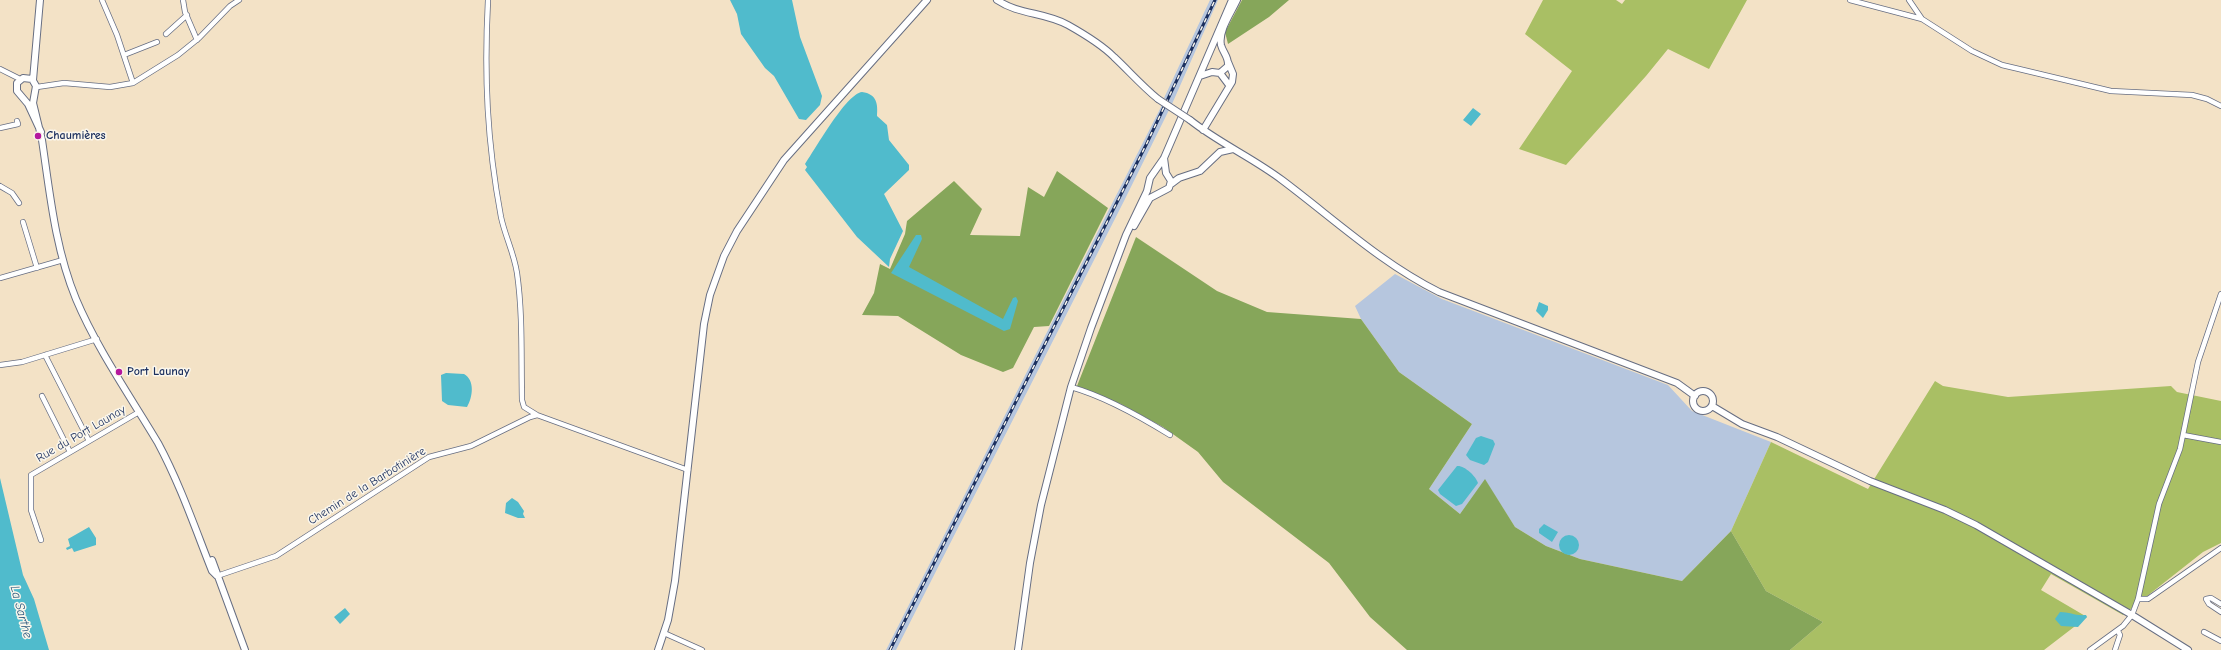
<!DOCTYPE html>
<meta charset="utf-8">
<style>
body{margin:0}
canvas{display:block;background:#f3e2c6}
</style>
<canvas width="2221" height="650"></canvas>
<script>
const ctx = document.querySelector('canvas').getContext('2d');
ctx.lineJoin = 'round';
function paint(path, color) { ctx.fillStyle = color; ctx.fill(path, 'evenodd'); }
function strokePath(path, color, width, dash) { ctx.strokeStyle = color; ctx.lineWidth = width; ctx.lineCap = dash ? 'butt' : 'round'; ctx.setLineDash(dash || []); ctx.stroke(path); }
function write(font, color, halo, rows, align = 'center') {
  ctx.font = font + ' "Comic Neue",sans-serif'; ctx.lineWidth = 3; ctx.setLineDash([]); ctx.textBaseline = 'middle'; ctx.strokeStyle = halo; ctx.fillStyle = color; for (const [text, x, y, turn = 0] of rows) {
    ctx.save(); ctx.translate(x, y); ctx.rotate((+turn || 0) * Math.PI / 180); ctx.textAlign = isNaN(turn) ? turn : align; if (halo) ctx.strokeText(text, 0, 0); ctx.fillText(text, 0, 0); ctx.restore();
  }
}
const industrial = new Path2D(`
 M1210,0H1218L1172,104L1164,98Z
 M1162,105L1169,110L1124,201L896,650H886Z
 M1395,274L1442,299L1668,385L1692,411L1771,442L1731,531L1682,581L1580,559L1546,546L1515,527L1485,480L1460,514L1429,489L1472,424L1399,372L1361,319L1355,306Z`);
const green = new Path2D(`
 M1543,0H1616L1622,4L1625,0H1747L1709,69L1668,49L1646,76L1566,165L1519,149L1572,71L1525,34Z
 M1935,381L1943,386L2008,397L2171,386L2177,392L2221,401V543L2203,552L2123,615L2051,574L2041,590L2087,617L2044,650H1790L1823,622L1766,591L1731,531L1771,442L1868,489Z`);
const forest = new Path2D(`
 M1242,0H1289L1269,17L1228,44L1225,32Z
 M1057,171L1108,208L1049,326L1034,327L1013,368L1003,372L961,355L898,316L862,315L874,293L880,264L890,269L905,234L907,221L954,181L982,209L970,235L1020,236L1028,187L1044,197Z
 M1136,237L1217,291L1267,312L1361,319L1399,372L1472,424L1429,489L1460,514L1485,479L1515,527L1546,546L1580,559L1682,581L1731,531L1766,591L1823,622L1790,650H1407L1370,617L1329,563L1223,482L1198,452L1163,427L1121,404L1077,386Z`);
const water = new Path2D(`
 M730,0H792L800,37L822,96L820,105L806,120L799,119L774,76L765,68L741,34L737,14Z
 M862,92C877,94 878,104 877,116L887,125L889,140L909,165V170L884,194L903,231L890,259L889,267L857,237L805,170L807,167L805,164C816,148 846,94 862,92Z
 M1473,108L1481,114L1471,126L1463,120Z
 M916,235H921L922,239L909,267L1003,319L1013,298L1016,297L1018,301L1010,329L1004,331L891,273Z
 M1539,302L1548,306V310L1543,318L1536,311Z
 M446,373L464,374C475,380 473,397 467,407L448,405L442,401L441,375Z
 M1481,436L1493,440L1495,444L1488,462L1484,465L1470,460L1466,455L1476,438Z
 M1457,466C1464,465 1476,476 1478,483L1462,504L1456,506L1440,494L1438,490Z
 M0,478L23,575L34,599L49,650H0Z
 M512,498L518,502L524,511L523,514L525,518H518L505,513L506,503Z
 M1544,524L1558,532L1552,542L1539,533V529Z
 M89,527L96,538V545L74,552L72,548L67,550L66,548L70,546L68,539Z
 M1559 545a10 10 0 1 1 20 0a10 10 0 1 1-20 0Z
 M345,608L350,614L340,624L334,617Z
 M2060,612C2070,612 2075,616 2086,615L2087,617L2078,627L2061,626L2055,619Z`);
const street = new Path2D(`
 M102,0L117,35L133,83
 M183,0L185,12L197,40
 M488,0C484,76 487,142 501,217C505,236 514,253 517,273C523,315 521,358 522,400L524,407L537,415
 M1850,0L1922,19L1972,51L2002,65L2019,69L2111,91L2192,95L2207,99L2221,106
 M1909,0L1922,19
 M166,34L187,15
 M124,55L157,42
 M0,69L20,79
 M37,87L64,83L110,87L133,83L178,55L199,38L230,6L239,0
 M0,128L18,124L17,121
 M0,186L12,193L19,203
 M23,222L37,268
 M0,278L63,260
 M45,355L89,441
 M0,365L22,362L97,339
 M1071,387C1103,396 1141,417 1170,435
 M42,396L70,452
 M2183,435L2221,442
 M41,540L31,510V475L139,412
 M217,576L276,556L429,457L471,446L530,417L537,415L688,470
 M2138,599H2148L2221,548
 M2221,604L2211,598L2206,599L2209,604L2221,612
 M2204,632L2221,641
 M664,633L702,650
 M2090,650L2123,626L2132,615L2138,599L2159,504L2180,449L2198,362L2221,294
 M2115,650L2120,635L2118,631`);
const secondary = new Path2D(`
 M997,0C1019,15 1045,12 1068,25C1084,34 1101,44 1114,57C1129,71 1142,86 1158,99
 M1220,73L1229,85
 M1200,76L1212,72L1220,73L1228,66C1229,57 1223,53 1221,45C1218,31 1231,13 1237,0
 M33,80L40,0
 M1190,120C1219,143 1253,158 1282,180C1334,219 1381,263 1439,292L1677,383L1695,396
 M1203,130L1232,82L1233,74L1228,62
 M41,132L28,104L17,91V83L23,78L32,79L36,86L33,103L42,140C50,194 55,248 76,299C97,349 130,396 158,443C180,484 195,528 212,571L217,576
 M1171,184L1179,178L1200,171L1220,152L1233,149
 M1134,226L1150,198L1169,188L1171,181L1166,173L1164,158
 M1693 401a10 10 0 1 1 20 0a10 10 0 1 1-20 0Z
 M1712,406L1742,424L1777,437L1870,481L1945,510L1976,525L2132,615L2188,650
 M212,560L245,650
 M658,650L668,620L675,581L704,324L710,295L724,256L737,231L784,160L927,0
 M1018,650L1030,563L1041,505L1071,387L1091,328L1126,235L1147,191L1150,178L1164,158L1232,0`);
const rail = new Path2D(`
 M890,650L1146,145L1215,0`);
const secondaryBridge = new Path2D(`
 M1158,99L1190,120`);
const markers = [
 [38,136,4,"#b5179e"],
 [119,372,4,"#b5179e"]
];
const poiNames = [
 ["Chaumières",46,136],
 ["Port Launay",127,372]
];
const streetNames = [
 ["Rue du Port Launay",81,434,-30],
 ["Chemin de la Barbotinière",367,486,-32]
];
const waterNames = [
 ["La Sarthe",21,612,75]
];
paint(industrial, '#b6c6de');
paint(green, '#a9bf64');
paint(forest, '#86a65a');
paint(water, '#50bbcc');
strokePath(street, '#676e82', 6);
strokePath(secondary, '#676e82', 8);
strokePath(street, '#fff', 4.5);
strokePath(secondary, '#fff', 6);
strokePath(rail, '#1b2f5e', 3);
strokePath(rail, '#fbf7ec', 1.5, [4.5]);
strokePath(secondaryBridge, '#676e82', 8, []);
strokePath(secondaryBridge, '#fff', 6);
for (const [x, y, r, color] of markers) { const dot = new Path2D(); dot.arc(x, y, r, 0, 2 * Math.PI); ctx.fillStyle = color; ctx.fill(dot); strokePath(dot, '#fbf7ec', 1.5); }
write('bold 12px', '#1b2f5e', '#fbf7ec', poiNames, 'left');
write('12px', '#1b2f5e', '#fbf7ec', streetNames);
write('italic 13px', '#2b597f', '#fbf7ec', waterNames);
</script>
